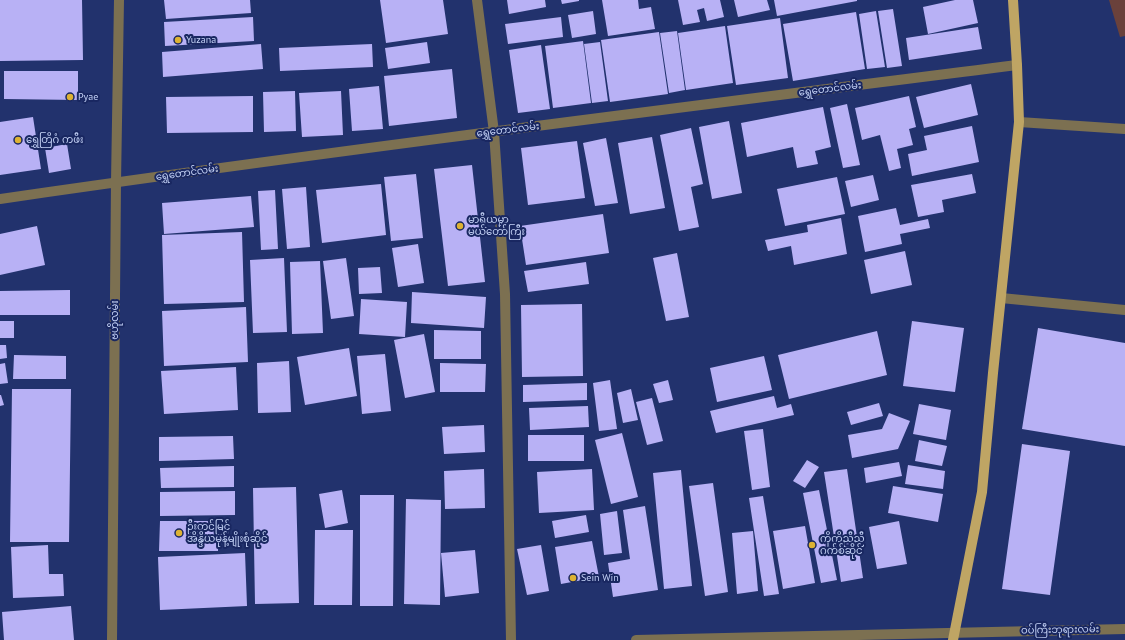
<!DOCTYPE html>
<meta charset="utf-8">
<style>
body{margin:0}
canvas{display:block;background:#22326d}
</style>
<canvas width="1125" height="640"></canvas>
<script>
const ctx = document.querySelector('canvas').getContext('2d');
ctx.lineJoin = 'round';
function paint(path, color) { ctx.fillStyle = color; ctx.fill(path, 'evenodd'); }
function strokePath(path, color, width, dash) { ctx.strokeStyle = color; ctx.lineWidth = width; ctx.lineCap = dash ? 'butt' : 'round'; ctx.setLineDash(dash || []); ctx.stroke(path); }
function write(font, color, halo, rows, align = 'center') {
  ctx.font = font + ' "PT Sans","Noto Sans Myanmar",sans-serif'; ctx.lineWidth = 4; ctx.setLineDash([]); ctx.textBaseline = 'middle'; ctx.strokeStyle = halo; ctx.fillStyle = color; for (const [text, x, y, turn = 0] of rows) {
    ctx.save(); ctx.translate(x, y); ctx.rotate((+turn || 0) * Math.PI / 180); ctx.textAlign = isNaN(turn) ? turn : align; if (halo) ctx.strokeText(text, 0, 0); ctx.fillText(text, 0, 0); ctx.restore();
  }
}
const green = new Path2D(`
 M1109,0H1125V36L1120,37Z`);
const building = new Path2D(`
 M0,0H82L83,60L0,61Z
 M164,0H250L251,13L166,19Z
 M380,0H443L448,34L386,43Z
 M507,0H545L546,7L509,14Z
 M561,0H579V1L562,4Z
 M602,0H638L639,9L651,7L655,29L608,36Z
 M678,0H720L724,17L707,21L704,8L697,10L700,22L683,25Z
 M734,0H767L770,10L738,17Z
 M774,0H857V1L777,16Z
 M955,0H973L978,23L928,34L923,7Z
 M893,9L902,66L887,68L878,11Z
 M593,11L596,34L572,38L568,15Z
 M876,11L885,67L867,69L859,14Z
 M856,12L865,69L793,81L783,24Z
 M253,17L254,41L165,46L164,22Z
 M561,17L563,37L508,44L505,24Z
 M780,18L788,78L736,85L727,26Z
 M725,26L733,83L686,90L678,33Z
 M978,27L982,49L909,60L906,38Z
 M677,31L685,90L669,93L660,33Z
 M659,32L668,94L610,102L601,40Z
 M583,41L591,103L553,108L545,46Z
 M427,42L430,63L388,69L385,48Z
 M600,42L608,101L592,103L584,44Z
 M261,44L263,69L163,77L162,52Z
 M372,44L373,67L280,71L279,48Z
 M541,45L550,109L518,113L509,50Z
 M452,69L457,118L389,126L384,76Z
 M4,71H78V100L4,99Z
 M971,84L978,115L924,128L916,97Z
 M379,86L383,129L352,131L349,89Z
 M295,91L296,131L264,132L263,92Z
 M341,91L343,135L302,137L299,93Z
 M253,96V132L167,133L166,97Z
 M909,96L916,127L909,129L913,145L897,149L901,168L889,171L880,135L862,140L855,108Z
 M847,104L860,165L843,168L830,108Z
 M823,107L831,147L815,151L818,164L797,168L793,147L747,157L741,123Z
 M33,117L41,169L0,175V122Z
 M729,121L742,193L712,199L699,127Z
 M972,126L979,162L912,176L908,154L927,150L924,136Z
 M691,128L703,184L691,187L699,227L679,231L660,135Z
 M652,137L665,208L630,214L618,143Z
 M606,138L618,203L595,206L583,143Z
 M577,141L585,198L528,205L521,148Z
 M67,144L71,169L49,173L45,148Z
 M472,165L485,282L448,286L434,169Z
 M416,174L423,238L391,241L384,177Z
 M972,174L976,193L942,200L944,212L918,217L911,185Z
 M873,175L879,200L851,207L845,181Z
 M837,177L845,214L785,226L777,189Z
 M381,184L386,235L322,243L316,190Z
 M306,187L310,247L287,249L282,189Z
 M275,190L278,249L261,250L258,191Z
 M251,196L254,227L164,234L162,203Z
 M896,208L900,225L928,219L930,228L900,234L902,244L865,252L858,216Z
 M603,214L609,253L526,265L520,226Z
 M841,218L847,254L794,265L791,246L768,251L765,240L808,232L807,225Z
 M37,226L45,265L0,275V234Z
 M242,232L244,302L164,304L162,235Z
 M418,244L424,283L398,287L392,248Z
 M905,251L912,285L871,294L864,260Z
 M677,253L689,317L666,321L653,258Z
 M284,258L287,332L253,333L250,260Z
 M346,258L354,316L331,319L323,261Z
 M320,261L323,333L292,334L290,262Z
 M586,262L589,284L528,292L524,271Z
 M380,267L382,293L359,294L358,268Z
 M70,290V315H0V291Z
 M412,292L486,297L484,328L411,323Z
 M361,299L407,302L405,337L359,334Z
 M582,304L583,376L522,377L521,305Z
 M246,307L248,362L164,366L162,311Z
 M0,321H14V338H0Z
 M912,321L964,328L955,392L903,386Z
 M1038,328L1125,343V446L1022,429Z
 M434,330L481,331V359H434Z
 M877,331L887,375L789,399L778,355Z
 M424,334L435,392L405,398L394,340Z
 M0,345H6L7,358L0,359Z
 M349,348L357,396L305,405L297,357Z
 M385,354L391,411L362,414L357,356Z
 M14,355L66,356V379H13Z
 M764,356L772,390L717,402L710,368Z
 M289,361L291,412L258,413L257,363Z
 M5,363L8,383L0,384V364Z
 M440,363L486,364L485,392H440Z
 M236,367L238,410L164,414L161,371Z
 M610,380L617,429L599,431L593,383Z
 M668,380L673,400L659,403L653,384Z
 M587,383V400L523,402V385Z
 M12,389H71L69,542H10Z
 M631,389L638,420L623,423L617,393Z
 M0,395H1L4,405L0,406Z
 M774,396L777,408L791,404L794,415L716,433L710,411Z
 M652,398L663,441L647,445L636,402Z
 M879,403L883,416L851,425L847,412Z
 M919,404L951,410L946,440L913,434Z
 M588,406L589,427L530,430L529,408Z
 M889,413L910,421L898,449L852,458L848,435L882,429Z
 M484,425L485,452L444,454L442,427Z
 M763,429L770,487L752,490L744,431Z
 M622,433L638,497L611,504L595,440Z
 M528,435H584V461H528Z
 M233,436L234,459L159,461V437Z
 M919,440L947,446L942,466L915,461Z
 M1022,444L1070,451L1050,595L1002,589Z
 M807,460L819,467L805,488L793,481Z
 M899,462L902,476L866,483L864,468Z
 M908,465L945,471L943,489L905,484Z
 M234,466V487L161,488L160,468Z
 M484,469L485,508L445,509L444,471Z
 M592,469L594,510L539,513L537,472Z
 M847,469L863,578L841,582L824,472Z
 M681,470L692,586L664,589L653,473Z
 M713,483L728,592L705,596L689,486Z
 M893,486L943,494L938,522L888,513Z
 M296,487L299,603L255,604L253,488Z
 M342,490L348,523L325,528L319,494Z
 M819,490L837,580L821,583L803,493Z
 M235,491V515L160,516V492Z
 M360,495H394L393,606H360Z
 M763,496L779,594L764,596L749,498Z
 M406,499L441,500L440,605L404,604Z
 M645,506L658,590L613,597L608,563L630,559L623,510Z
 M617,511L622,553L604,555L600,514Z
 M586,515L589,532L555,538L552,521Z
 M160,521H218V551H159Z
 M899,521L907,564L877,569L869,527Z
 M805,526L815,583L783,589L773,531Z
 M315,530H353L352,605H314Z
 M753,531L758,591L737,594L732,533Z
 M592,541L599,577L561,584L555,547Z
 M48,545L49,574H63L64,596L13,598L11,547Z
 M541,545L549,591L527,595L517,549Z
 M475,550L479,593L445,597L441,553Z
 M245,553L247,606L160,610L158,557Z
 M71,606L74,640H4L2,612Z`);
const minor = new Path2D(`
 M477,0L494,132L505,294L511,640
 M1019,122L1125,129
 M0,199C338,150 678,108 1017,65
 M1001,298L1125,310
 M112,640L116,182L119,0
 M636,640L1125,629`);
const major = new Path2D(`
 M953,640L982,492L993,373L1019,122L1017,65L1013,0`);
const markers = [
 [178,40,4,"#ddb233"],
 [70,97,4,"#ddb233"],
 [18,140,4,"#ddb233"],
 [460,226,4,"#ddb233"],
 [179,533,4,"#ddb233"],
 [812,545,4,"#ddb233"],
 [573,578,4,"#ddb233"]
];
const poiNames = [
 ["Yuzana",186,40],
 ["Pyae",78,97],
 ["ရွှေတြိဂံ ကဖီး",26,140],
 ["မာရီယမ္မာ",468,220],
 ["မယ်တော်ကြီး",468,232],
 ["ဦးတင်မြင့်",187,527],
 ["အိန္ဒိယမုန့်မျိုးစုံဆိုင်",187,539],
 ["ကိုကိုညီညီ",820,539],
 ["ဂက်စ်ဆိုင်",820,551],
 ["Sein Win",581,578]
];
const streetNames = [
 ["ရွှေတောင်လမ်း",830,89,-7],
 ["ရွှေတောင်လမ်း",508,130,-7],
 ["ရွှေတောင်လမ်း",187,173,-8],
 ["ဗဟိုလမ်း",115,320,-90],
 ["ဝပ်ကြီးဘုရားလမ်း",1060,630,-1]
];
paint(green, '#6a413b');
paint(building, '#b8b1f5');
strokePath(minor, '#7c7051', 10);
strokePath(major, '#bfa564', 10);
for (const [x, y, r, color] of markers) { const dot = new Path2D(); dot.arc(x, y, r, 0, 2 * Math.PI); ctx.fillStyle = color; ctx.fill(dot); strokePath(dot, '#192761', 1.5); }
write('10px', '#c3d1f5', '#192761', poiNames, 'left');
write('10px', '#c3d1f5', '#192761', streetNames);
</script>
